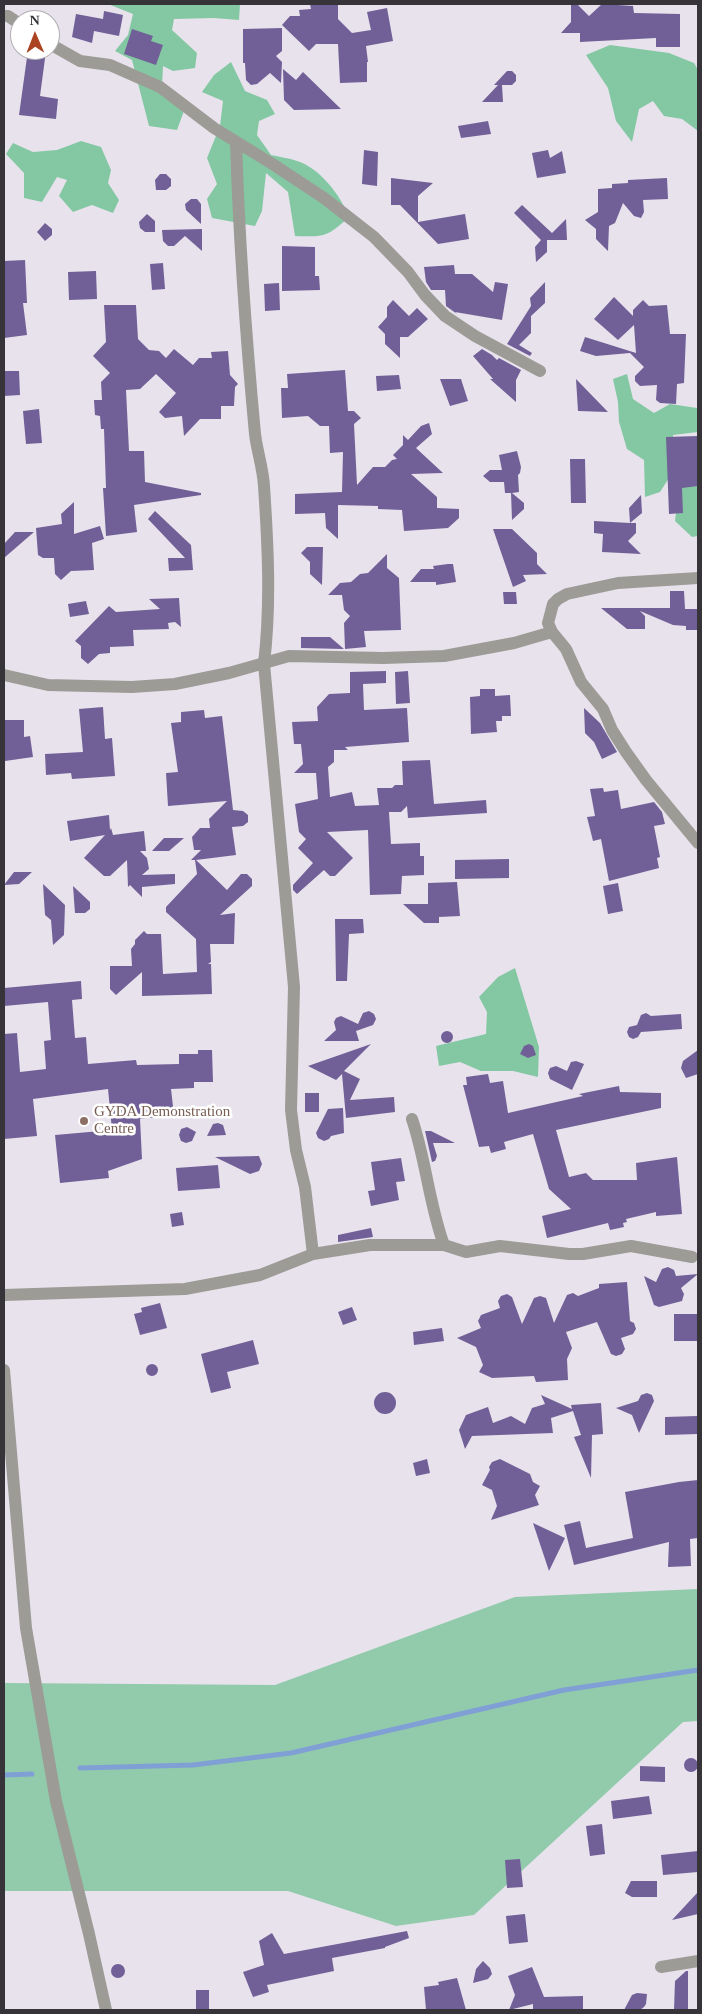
<!DOCTYPE html>
<style>
body{margin:0}
#map{position:relative;width:702px;height:2014px;overflow:hidden;background:#e8e2ed;font-family:Georgia,serif}
canvas{display:block}
.frame{position:absolute;inset:0;border:5px solid #373439;pointer-events:none}
.north{position:absolute;left:10px;top:10px;width:50px;height:50px;box-sizing:border-box;background:#fff;border:1px solid #afaeb0;border-radius:50%;rotate:359deg;font-size:14px;font-weight:700;line-height:20px;text-align:center;color:#373439}
.north::after{content:'';display:block;margin:auto;width:18px;height:22px;background:#ab4323;clip-path:polygon(50% 0,100% 100%,50% 72%,0 100%)}
</style>
<div id="map">
<canvas width="702" height="2014"></canvas>
<div class="frame"></div>
<div class="north">N</div>
</div>
<script>
const ctx = document.querySelector('canvas').getContext('2d');
ctx.lineJoin = 'round';
function paint(path, color) { ctx.fillStyle = color; ctx.fill(path, 'evenodd'); }
function strokePath(path, color, width, dash) { ctx.strokeStyle = color; ctx.lineWidth = width; ctx.lineCap = dash ? 'butt' : 'round'; ctx.setLineDash(dash || []); ctx.stroke(path); }
function write(font, color, halo, rows, align = 'center') {
  ctx.font = font + ' Georgia,serif'; ctx.lineWidth = 5; ctx.setLineDash([]); ctx.textBaseline = 'middle'; ctx.strokeStyle = halo; ctx.fillStyle = color; for (const [text, x, y, turn = 0] of rows) {
    ctx.save(); ctx.translate(x, y); ctx.rotate((+turn || 0) * Math.PI / 180); ctx.textAlign = isNaN(turn) ? turn : align; if (halo) ctx.strokeText(text, 0, 0); ctx.fillText(text, 0, 0); ctx.restore();
  }
}
const green = new Path2D(`
 M698,1589V1721L683,1722L474,1915L396,1926L288,1891H4V1683L275,1685L515,1597Z`);
const forest = new Path2D(`
 M108,4H240L239,20L214,18L174,19L172,30L197,53L195,68L173,71L163,66L162,85L184,111L177,130L149,126L132,60L115,51L128,35L133,14Z
 M610,45L669,53L694,63L698,70V131L682,119L664,116L653,101L639,109L632,142L616,121L608,88L586,55Z
 M231,62L245,91L267,100L275,114L259,121L257,135L271,155C279,157 289,158 297,161C320,168 341,196 349,217C327,237 325,237 295,236L288,192L266,173L262,211L255,226L212,218L207,199L217,184L207,158L220,126L223,101L202,92L214,75Z
 M81,141L101,147L111,170L108,183L119,200L113,213L92,205L73,212L59,196L67,180L57,177L42,202L24,198V173L6,154L13,143L33,152L57,150Z
 M627,374L633,399L654,413L670,404L697,408L698,406V432L673,435L674,452L698,453V536L692,537L675,521L678,496L669,478L660,492L645,497L644,460L627,449L619,422L618,402L613,379Z
 M515,968L539,1047L538,1077L513,1071H481L460,1062L439,1066L436,1046L486,1034L487,1012L479,997L498,977Z`);
const stream = new Path2D(`
 M80,1768L193,1765L291,1753L564,1690L698,1670
 M4,1775L32,1774`);
const building = new Path2D(`
 M310,4H338V19L352,33L371,30L367,12L387,8L393,41L366,46L368,62H367V82L340,83L338,44H316L309,51L282,25L290,16H300L299,10L311,9Z
 M571,4H577L589,16L602,4L633,6L634,13L680,14V47H656V38L580,42V33H561L571,22Z
 M104,11L123,15L119,36L94,31L92,43L72,37L76,14L103,19Z
 M282,28V51L276,56L282,62L281,83L270,73L257,84L251,85L246,80L245,63H243V29Z
 M132,29L153,36L151,41L163,45L156,65L124,54Z
 M28,50L46,51L40,96L58,99L56,119L19,115Z
 M283,69L296,80L303,72L341,109L294,110L284,100Z
 M507,71H512L516,75V81L512,85H502L503,102H482L498,85H494Z
 M488,121L491,134L461,138L458,126Z
 M364,150L378,152L377,186L362,184Z
 M548,150L550,158L562,151L566,173L537,178L532,153Z
 M160,174H166L171,179V186L166,190H156L155,180Z
 M391,178L433,183L418,196V222L465,214L469,239L438,244L400,205H391Z
 M667,178L668,199L643,200L644,212L641,218L634,216L623,203L615,223L609,226L608,251L596,239V229L585,220L598,212V189L612,188V184L628,183V180Z
 M191,199H197L201,204V224L186,210L185,204Z
 M522,205L552,233L566,219L567,240H547V252L536,262L535,247L541,240L514,213Z
 M147,214L155,221V232H145L140,228L139,222Z
 M45,223L52,229V235L45,241L37,232Z
 M202,229V251L185,236L174,246H168L163,241L162,230Z
 M282,246L315,247V276H319L320,290L282,291Z
 M25,260L27,303H23L27,335L4,338V261Z
 M163,263L165,289L152,290L150,264Z
 M454,265L455,274H472L493,292L495,282L508,284L502,320L455,312L457,314L446,306L445,290H431L426,282L424,267Z
 M96,271L97,299L69,300L68,272Z
 M545,282V303L531,316V333L519,345L532,353L530,356L507,344L531,306L530,298Z
 M279,283L280,310L265,311L264,284Z
 M614,297L633,316V310L643,300L649,306L667,305L670,334H686L684,383L677,384L676,404L660,403L656,400L657,385L640,386L635,381V376L644,367L630,353L596,356L580,351L585,337L636,353L634,325L618,340L594,319Z
 M393,300L409,316L417,308L428,319L408,337H400V358L385,344V334L378,327L387,317V307Z
 M104,305H136L138,339L149,350L159,351L166,358L174,349L193,365L199,358H212L211,352L228,351L230,375L238,384L235,387L234,406H221V419H200L184,436L182,416L165,418L159,412L176,393L156,374L140,389L126,390L129,451H144L145,482L201,493V495L134,505L137,532L106,536L103,488H106L104,429H101L100,416L95,415L94,400H102L101,382L110,373L93,356L106,342Z
 M482,349L492,355L497,360L499,358L521,370L516,380V402L490,379H493L473,356Z
 M345,370L348,411H354L361,418L354,424L357,485L373,467H385L392,460L397,459L393,455L403,445V435L408,440L421,426L429,423L432,434L416,448L443,473L411,474L437,497V508L459,509V518L448,528L404,531L402,510L378,509V506L338,505V539L326,528L325,513L295,514V494L342,492L343,452L330,453L329,426H320L308,416L282,418L281,388H288L287,374Z
 M4,371H19L20,395L4,396Z
 M399,375L401,389L377,391L376,376Z
 M440,379H461L468,401L450,406Z
 M576,379L608,412L578,411Z
 M39,409L42,443L26,444L23,411Z
 M698,436V486L682,488L683,513L669,514L666,437Z
 M517,451L521,467L520,473L518,475L519,492L512,493L524,503V509L512,520L511,493H505L504,482H490L483,476L490,470H502L499,455Z
 M570,459H585L586,503H571Z
 M641,495L642,513L630,523H636V533L628,541L641,554L602,552L603,534L594,533V521L630,523L629,508Z
 M74,502V534L100,526L104,539L92,543L94,570L71,571L61,580L55,574L54,558H43L38,555L36,528L62,524L61,514Z
 M155,511L191,545L193,570L169,571L168,558H185L148,519Z
 M493,529H512L537,553V564L547,574L523,575L526,581L513,587Z
 M15,532H34L4,558V544Z
 M307,547H323L322,585L310,574V562L301,553Z
 M387,554V568L399,578L401,630L364,631L366,647L345,649L344,623L350,616L344,610L342,595H328L340,583L351,582L360,574L368,573Z
 M448,564H453L456,582L436,585V582H410L421,569H434L433,566Z
 M670,591H684L685,609H698V630H686V626L673,625L640,611L645,616V629H627L601,608H670Z
 M503,592H516L517,604H504Z
 M179,598L181,627L175,622L168,623L169,629L133,630L134,646L110,647V653L99,654L88,664L81,658V646L75,641L109,606L116,612L160,609L149,599Z
 M86,601L89,614L70,617L68,604Z
 M301,637H330L344,649L301,648Z
 M386,671V683L363,684L364,710L407,708L409,742L345,747L348,750H334V762L328,767L330,797L352,792L355,806L379,805L377,788H392L395,785H403L402,761L430,760L434,804L486,800L487,813L408,818L407,806L401,812H389L391,844L420,843V856H424V875L402,876L401,894L370,895L368,830L327,832L353,858L335,876H330L324,870L297,894L293,890V885L313,863L298,848L306,839L299,832L295,804L318,799L316,773H294L303,764L301,744H294L292,722L318,721L317,707L329,694L350,693V672Z
 M408,671L410,703L396,704L395,672Z
 M480,689H495V696L510,695L511,716H502V721H496L497,732L471,734L470,697L480,696Z
 M103,707L105,739L112,738L115,776L72,779L71,773L46,775L45,754L83,752L79,709Z
 M584,708L600,723L617,752L602,759L594,742L585,733Z
 M204,710L205,718L222,716L233,810L243,811L248,815V822L243,826L232,827L236,855L196,860L227,890L241,874H247L252,879V886L220,915L235,913L234,944H210L211,962L208,964H211L212,994L142,996V972L116,995L110,989V966H132L131,949L135,944V940L144,931L147,934H161L163,974L197,972L196,939L166,912V907L197,874L195,860H191L201,850H194L192,837L200,828H210L209,819L227,801L168,806L166,773L178,772L171,723L181,722V712Z
 M4,720H24V737L30,736L33,757L5,761Z
 M603,788L604,792L618,790L621,809L654,802L662,812L665,824L654,826L660,857L657,858L659,868L609,881L601,839L593,841L587,817L595,816L590,789Z
 M109,815L110,830L111,828L113,835L144,831L146,851H140L147,858L149,869L142,875L175,874V884L142,887V897L130,885L128,887L127,860L110,876H104L84,858L105,835L70,841L67,821Z
 M164,838H184L169,851H152Z
 M509,859V878L455,879V860Z
 M14,872H32L19,884L4,885Z
 M457,882L460,916L439,917V923H424L403,904H428V883Z
 M618,883L623,911L608,914L603,886Z
 M43,884L65,905L64,935L53,945L51,920L45,915Z
 M73,886L90,902V909L85,913H75Z
 M335,919H363L364,933L349,934L347,981H336Z
 M81,981L82,999L72,1000L75,1038L86,1037L88,1064L136,1060L137,1065L179,1064V1054H198V1050H212L213,1082H194V1088L171,1089L174,1115L140,1119L142,1159L108,1171L109,1178L60,1183L55,1135L112,1130L108,1089L33,1099L37,1136L4,1139V1034L17,1033L20,1072L46,1069L44,1041L51,1040L48,1002L4,1006V988Z
 M369,1011L374,1014L376,1019L373,1025L356,1031L359,1041H324L336,1030L334,1022L336,1018L341,1016L358,1024L363,1013Z
 M646,1013L651,1016L681,1014L682,1029L641,1032L638,1037L633,1039L629,1037L627,1032L629,1027L637,1025L641,1015Z
 M441 1037a6 6 0 1 1 12 0a6 6 0 1 1-12 0Z
 M371,1044L344,1071L360,1079L350,1100L394,1097L395,1112L346,1118L342,1074L336,1080L308,1066Z
 M529,1044L533,1046L536,1055L528,1058L520,1054L524,1046Z
 M698,1050V1074L686,1078L681,1068L683,1061Z
 M576,1061L584,1064L572,1090L550,1079L548,1073L550,1068L556,1066L567,1071L571,1062Z
 M488,1074L490,1083L503,1081L508,1113L583,1096L579,1094L619,1086L620,1092L661,1093V1108L556,1130L569,1177L586,1173L593,1180H637L636,1163L677,1157L682,1214L656,1216V1212L626,1219L627,1222L623,1223L624,1227L610,1230L608,1223L547,1238L542,1216L571,1209L549,1189L533,1134L504,1142L506,1149L491,1153L489,1146L479,1147L463,1085H467L466,1077Z
 M305,1093H319V1112H305Z
 M343,1108L344,1133L331,1136L329,1139L324,1141L318,1138L316,1133L328,1109Z
 M218,1123L223,1125L226,1135L207,1136L213,1124Z
 M187,1127L196,1132L192,1141L186,1143L181,1141L179,1135L181,1129Z
 M425,1131H431L455,1143H433L437,1156L435,1161L432,1162Z
 M259,1156L262,1164L259,1171L250,1174L215,1157Z
 M401,1158L405,1181L396,1182L399,1200L371,1206L368,1191L375,1190L371,1162Z
 M218,1165L220,1188L178,1191L176,1168Z
 M182,1212L184,1225L172,1227L170,1214Z
 M371,1228L373,1237L338,1242V1235Z
 M668,1267L674,1270L676,1276L698,1274L681,1288L684,1294L682,1301L659,1307L654,1305L644,1276L656,1282L662,1269Z
 M627,1282L630,1321L634,1323L636,1329L633,1334L621,1338L625,1349L622,1354L616,1356L611,1354L597,1322L566,1332L572,1348L567,1359L568,1380L536,1382L534,1376L492,1378L479,1372L483,1365L476,1347L457,1338L481,1328L478,1321L481,1315L500,1308L498,1301L501,1296L507,1294L512,1297L522,1324L534,1298L540,1296L546,1298L554,1323L567,1295L573,1293L578,1296L599,1288V1284Z
 M160,1303L167,1328L140,1335L134,1314L142,1312L141,1308Z
 M352,1307L357,1320L343,1325L338,1312Z
 M674,1314H698V1341H674Z
 M442,1328L444,1341L414,1345L413,1332Z
 M253,1340L259,1364L227,1372L231,1388L211,1393L201,1354Z
 M146 1370a6 6 0 1 1 12 0a6 6 0 1 1-12 0Z
 M374 1403a11 11 0 1 1 22 0a11 11 0 1 1-22 0Z
 M647,1393L652,1395L654,1401L639,1433L632,1415L616,1408L638,1401L641,1395Z
 M541,1395L572,1409L571,1405L601,1403L603,1434L592,1435L591,1478L574,1437L581,1435L573,1411L551,1418L553,1433L472,1436L465,1449L459,1430L466,1415L488,1407L493,1423L511,1416L525,1424L532,1408L545,1404Z
 M697,1416L698,1434L665,1435V1417Z
 M427,1459L430,1473L416,1476L413,1463Z
 M500,1459L530,1474L533,1482L540,1486L535,1495L539,1505L491,1520L497,1506L492,1490L482,1485L490,1470L489,1467L492,1462Z
 M698,1480V1538L690,1539L691,1566L668,1567L669,1542L574,1565L564,1525L580,1521L586,1548L633,1538L625,1492L679,1482Z
 M533,1523L565,1538L549,1571Z
 M684 1765a7 7 0 1 1 14 0a7 7 0 1 1-14 0Z
 M640,1766L665,1767V1782L640,1781Z
 M649,1796L652,1814L613,1819L611,1801Z
 M602,1824L605,1854L590,1856L586,1826Z
 M698,1851V1872L663,1875L661,1855Z
 M520,1859L523,1887L507,1888L505,1860Z
 M631,1881H657V1897H632L625,1893Z
 M698,1892V1914L672,1920Z
 M525,1914L528,1942L509,1944L506,1916Z
 M407,1931L409,1938L385,1947V1948L332,1958L334,1971L267,1985L269,1992L253,1997L243,1972L264,1965L259,1941L272,1933L284,1954Z
 M483,1961L490,1968L492,1974L488,1979L473,1983L476,1969Z
 M111 1971a7 7 0 1 1 14 0a7 7 0 1 1-14 0Z
 M532,1967L544,1997L583,1996V2009L533,2010V2004L509,2010L515,1995L508,1976Z
 M686,1971H688V2010H674L675,1981Z
 M457,1978L466,2010H426L424,1987L439,1985L438,1982Z
 M196,1990H209V2009H196Z
 M637,1993L647,1994L646,2004L644,2007L640,2010H624L632,1995Z`);
const minor = new Path2D(`
 M4,16H8L20,24
 M50,44L80,61L110,65L160,87L214,128L274,165L324,198L374,237L408,272L425,295L445,316L475,336L540,371
 M236,142C239,240 246,337 255,434C257,451 263,468 264,486C268,546 271,604 264,664L294,987L291,1110L296,1150L305,1187L313,1254
 M698,578L618,583L567,594L558,599L553,604L548,623L552,632L566,649L581,682L603,709L612,730L626,752L646,780L698,843
 M4,675L48,685L132,687L175,684L229,673L289,656L383,658L444,656L514,643L552,632
 M412,1119C426,1160 429,1204 444,1245
 M4,1295L185,1289L260,1275L313,1254L370,1245H444L466,1252L500,1246L569,1254H583L631,1246L692,1257
 M4,1370L26,1628L56,1801L89,1934L106,2010
 M661,1967L698,1961`);
const markers = [
 [84,1121,5,"#8d6e63"]
];
const educationNames = [
 ["GYDA Demonstration",94,1112],
 ["Centre",94,1129]
];
paint(green, '#91cbab');
paint(forest, '#84c8a3');
strokePath(stream, '#80a0d5', 5);
paint(building, '#716097');
strokePath(minor, '#9c9b96', 12);
for (const [x, y, r, color] of markers) { const dot = new Path2D(); dot.arc(x, y, r, 0, 2 * Math.PI); ctx.fillStyle = color; ctx.fill(dot); strokePath(dot, '#fff', 2); }
write('15px', '#785e54', '#fff', educationNames, 'left');
</script>
